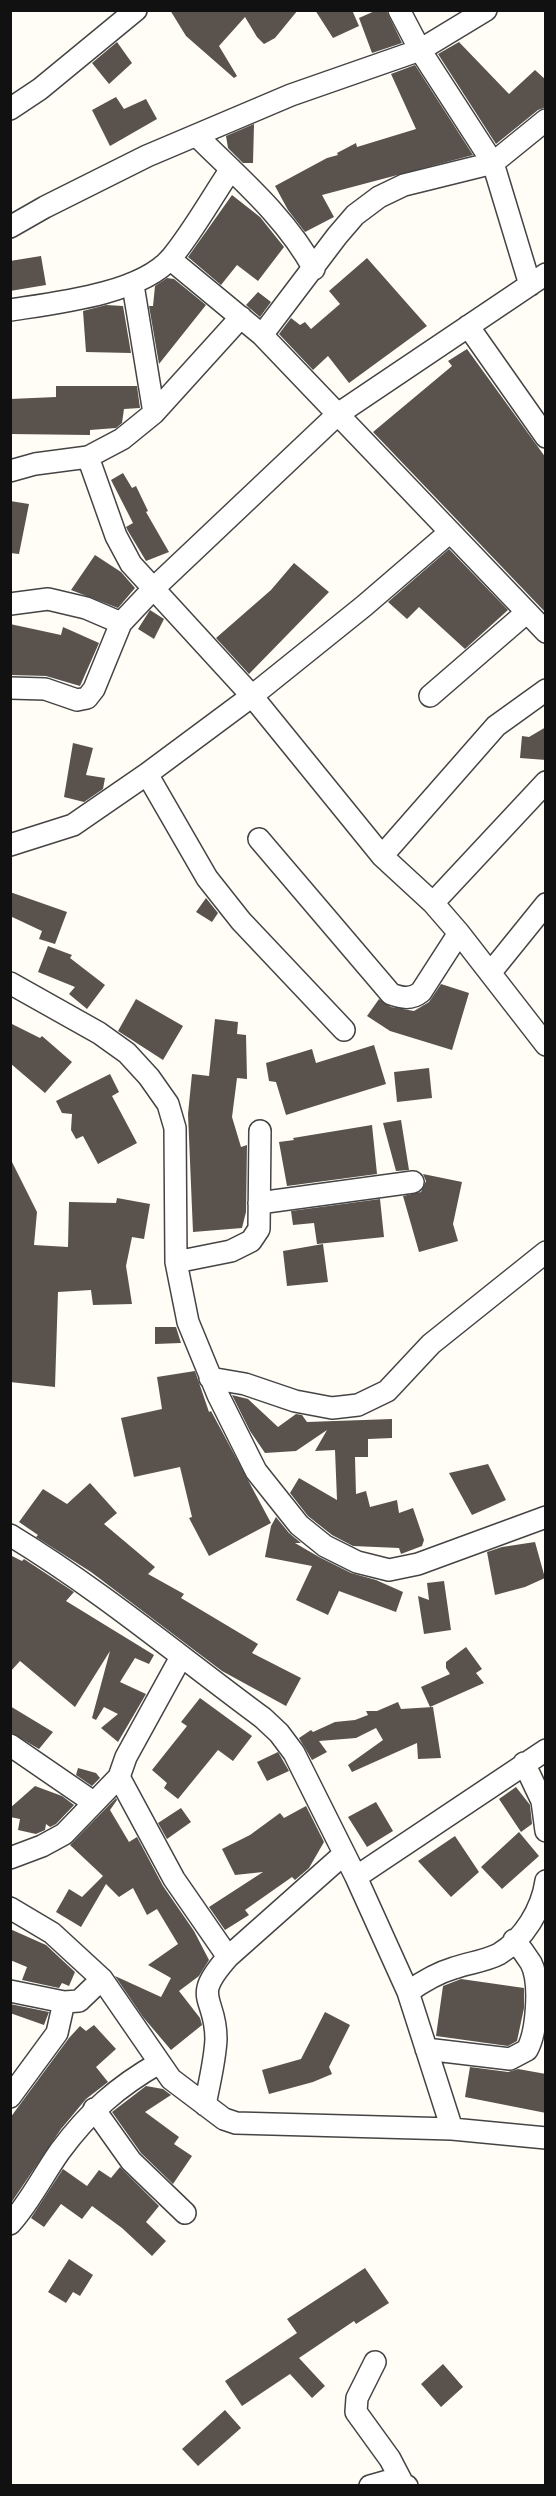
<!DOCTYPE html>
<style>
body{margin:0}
#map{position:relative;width:556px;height:2496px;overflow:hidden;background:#fffdf5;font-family:"Zilla Slab",serif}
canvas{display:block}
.frame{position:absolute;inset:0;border:12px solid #111;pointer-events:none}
</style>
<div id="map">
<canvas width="556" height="2496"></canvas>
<div class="frame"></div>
</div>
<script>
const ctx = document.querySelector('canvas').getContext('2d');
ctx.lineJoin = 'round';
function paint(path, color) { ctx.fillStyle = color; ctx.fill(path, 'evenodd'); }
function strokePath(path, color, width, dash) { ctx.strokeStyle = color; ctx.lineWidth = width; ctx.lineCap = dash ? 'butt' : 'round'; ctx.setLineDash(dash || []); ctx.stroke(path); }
const building = new Path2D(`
 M170,10H298L275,38L264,44L257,37L245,17L219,46L237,76L234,78L186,36Z
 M315,10H352L359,26L333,38Z
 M377,10H386L402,43L372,53L359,18Z
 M117,42L132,63L109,84L92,63Z
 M459,42L509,94L535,70L546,80V107L538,110L496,144L438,54Z
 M415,65L473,155L322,195L334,217L305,232L288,210L275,186L327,158L338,155L337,153L356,143L357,147L416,129L391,74Z
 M116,97L124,109L146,99L157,119L110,146L92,110Z
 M254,124L253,163H243L228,148L226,136Z
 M232,195L260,217L284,247L258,281L237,265L221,285L188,257Z
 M41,256L46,285L10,291V261Z
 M367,258L427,326L349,383L328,356L313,370L279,334L291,318L300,325L305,322L311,329L340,304L329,291Z
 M167,278L174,279L206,305L159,364L149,306H153L155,286Z
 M258,292L271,302L260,317L246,305Z
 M106,305L123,306L131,353L86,352L83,311Z
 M467,349L546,458V613L373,432L452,366L448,361Z
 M56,386H137L140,408L124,409L122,423L116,428L90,430V435L10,434V399L56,397Z
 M123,473L132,488L136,486L148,511L146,512L169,552L146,561L128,531L126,527L133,523L111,480Z
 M10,501L29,504L19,554L10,553Z
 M449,549L508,610L465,649L419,607L407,619L388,602Z
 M95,555L121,572L135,588L118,608L71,590Z
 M294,563L329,592L249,674L216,638L271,590Z
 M150,610L164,619L154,639L138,629Z
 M10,624L61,635L63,627L99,643L80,686L46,676L10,675Z
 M546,727V760L520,758L522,736L529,737Z
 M73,743L93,748L86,775L105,778L103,789L84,802L64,797Z
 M10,892L67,912L55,944L39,939L42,931L10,916Z
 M206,898L218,913L212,922L196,912Z
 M48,946L72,955L70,958L105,985L87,1009L69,994L75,987L38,972Z
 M441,984L469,993L452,1050L390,1031L367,1016L379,999L391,1007L414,1011L429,1002Z
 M136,999L183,1026L163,1060L118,1031Z
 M215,1019L238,1022L237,1034L246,1035L247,1079L237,1078L232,1117L241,1147L247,1145L246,1212L242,1228L193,1232L188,1114L192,1074L209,1076Z
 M10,1023L40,1038L42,1036L72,1062L45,1093L10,1063Z
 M374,1045L386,1084L286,1115L276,1082L269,1081L266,1063L312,1049L316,1063Z
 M429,1068L432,1098L397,1102L394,1072Z
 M110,1074L119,1092L112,1096L137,1143L98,1164L83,1136L76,1139L71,1130L72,1114L62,1113L56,1101Z
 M401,1120L409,1170L396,1171L383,1123Z
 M372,1125L377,1174L287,1186L279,1142L294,1140L293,1138Z
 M10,1158L37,1212L34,1245L68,1247L69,1202L116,1203L117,1198L150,1204L144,1239L132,1237L126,1266L132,1304L93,1305L91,1290L58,1292L55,1387L10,1382Z
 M423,1174L462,1182L453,1224L458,1241L419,1252L403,1196L421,1192L426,1181Z
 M380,1199L384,1237L317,1244L314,1223L293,1225L291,1211Z
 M323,1244L328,1282L287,1286L283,1251Z
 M155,1327H176L181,1343L155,1344Z
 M195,1371L209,1412L211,1411L271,1523L209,1556L189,1518L192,1517L180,1467L134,1477L121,1418L162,1409L157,1377Z
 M232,1395L248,1399L278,1427L296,1414L302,1415L307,1422L392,1419V1438L368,1439V1457H355L356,1494L366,1491L370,1507L397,1500L399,1513L413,1508L424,1540L422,1546L401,1554L399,1548L353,1546L332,1535L308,1516L290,1493L299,1478L337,1500L335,1450L315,1451L327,1430L296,1451L265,1453L250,1431Z
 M488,1464L506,1500L472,1515L449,1473Z
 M90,1483L117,1513L104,1524L155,1567L148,1574L184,1594L181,1598L258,1644L252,1653L301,1678L286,1706L222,1671L91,1572L36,1537L38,1535L19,1522L43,1489L67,1504Z
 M276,1517L289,1533L301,1543H295L319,1557L351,1573L376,1580L403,1592L396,1612L339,1591L328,1615L296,1600L312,1566L265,1557L271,1526Z
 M535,1542L545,1578L525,1587L495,1595L487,1552L502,1547Z
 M10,1555L22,1561L24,1559L74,1592L66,1601L154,1655L149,1664L135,1658L120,1682L146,1694L118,1742L101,1728L118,1714L104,1707L96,1720L92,1718L110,1651L75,1707L20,1661L10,1672Z
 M444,1581L451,1630L424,1634L418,1596L429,1600L427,1583Z
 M466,1647L482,1669L476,1673L484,1683L430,1707L421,1687L450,1674L446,1668V1662Z
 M200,1698L252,1736L233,1761L218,1750L178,1799L164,1788L167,1783L152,1770L187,1726L181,1722Z
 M398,1702L401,1709L433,1707L441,1758L418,1759L417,1743L352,1772L348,1765L383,1740L376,1728L356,1738L319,1741L327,1752L312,1760L299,1738L311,1730L313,1732L335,1722L355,1720L368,1715L366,1711H377Z
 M10,1706L53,1732L39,1749L10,1732Z
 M278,1752L289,1771L267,1781L257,1762Z
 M78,1768L96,1773L100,1778L92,1786L76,1775Z
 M35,1786L62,1796L74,1805L56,1824L50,1827L46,1824L45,1830L36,1834L18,1830L20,1819L10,1817V1808Z
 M516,1787L530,1805L532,1824L521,1832L499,1799Z
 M116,1798L117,1800L110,1810L129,1842L137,1837L163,1886L194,1931L209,1960L199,1976L179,1991L200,2018L202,2025L171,2050L143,2017L115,1976L161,1997L171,1978L148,1965L178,1944L157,1909L147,1915L133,1888L119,1897L106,1884L81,1927L56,1912L69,1889L82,1897L103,1876L70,1845Z
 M376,1802L393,1831L367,1847L348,1817Z
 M306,1806L324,1842L309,1868L295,1880L292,1877L245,1910L249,1915L225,1930L209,1907L263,1872L235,1875L222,1849L250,1835L280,1813L284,1818Z
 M181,1808L191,1822L167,1839L158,1823Z
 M519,1832L539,1856L502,1889L481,1867Z
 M455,1836L479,1872L451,1897L418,1861Z
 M10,1929L46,1945L75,1972L69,1986L62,1983L59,1988L22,1980L27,1967L10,1960Z
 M461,1979L524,1988V2008L517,2041L508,2046L436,2036L443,1986Z
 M10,2004L49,2012L44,2025L10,2013Z
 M325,2012L350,2025L329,2067L332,2074L313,2082L269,2094L262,2070L301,2059Z
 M94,2025L116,2049L96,2067L108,2082L86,2099L61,2129L11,2203L10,2118L69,2038L80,2026L86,2031Z
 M470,2067L508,2072L518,2069L546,2074V2113L465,2097Z
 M146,2086L163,2089L171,2095L145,2112L179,2137L174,2144L192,2156L173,2184L141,2153L112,2112Z
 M120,2167L159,2206L146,2222L166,2241L152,2256L122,2228L92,2206L82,2219L61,2204L44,2227L31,2218L63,2169L87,2186L99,2170L111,2178Z
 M69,2259L93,2275L80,2296L73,2292L66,2303L48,2292Z
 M365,2268L389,2303L356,2324L354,2321L299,2358L325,2386L312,2398L290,2374L242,2406L225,2381L297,2333L287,2319Z
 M443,2364L463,2387L441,2407L421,2384Z
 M225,2410L241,2428L198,2466L182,2449Z`);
const minor = new Path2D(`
 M399,10L420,50L493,163L530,285
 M10,109L40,89L136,10
 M197,136C239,178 285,216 314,269
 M10,227L45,207L147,156L291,95L420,50L486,10
 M170,259L262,335L546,632
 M133,285L154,413
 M10,310C56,303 140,294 171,258C192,233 212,197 231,169
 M468,326L546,437
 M262,335L337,236L355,215L379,197L404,185L493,163L546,120
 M88,457L116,536L131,564L252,696L382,856L433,903L459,933L546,1045
 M10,471L35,464L88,457L122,439L154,413L241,317
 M10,604L48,599L86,608L121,623
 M10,688L45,689L77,700L87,698L94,689L121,623L153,589L338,414L546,274
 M430,696L526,613
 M147,774L207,878L241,921L344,1030
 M259,839L391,994C402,998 411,1000 421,992L459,933
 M10,845L73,825L147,774L252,696L364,606L450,532
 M382,856L496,726L546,690
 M433,903L546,782
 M491,972L546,904
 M10,983L99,1033L127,1053L149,1077L168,1104L175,1128L176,1262L188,1322L218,1395L256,1471L299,1525L325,1546L357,1562L389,1570L418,1564L546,1517
 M259,1203L413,1182
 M176,1262L231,1251L251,1241L259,1229L260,1131
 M210,1378L245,1384L295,1401L332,1408L358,1405L387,1391L431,1344L546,1252
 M10,1535C99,1589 179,1656 263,1718L279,1733L294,1753L356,1877L408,1992L452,2129
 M10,1745L93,1802
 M524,1763L542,1801L546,1831
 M119,1777L174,1879L228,1957
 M10,1858L42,1846L64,1834L119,1777L126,1757L181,1657
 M356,1877L546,1750
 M10,1908L52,1933L102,1979L171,2079L224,2119L236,2123L452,2129L546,2138
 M10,1991L64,2002L79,2001L102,1979
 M408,1992C422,1982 437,1973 454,1968C468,1963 486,1961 499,1954C524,1939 542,1909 546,1881
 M426,2049L510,2059L527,2050C537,2032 541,1982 531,1963C526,1955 520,1947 514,1940
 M10,2097L57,2033L64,2002
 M205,2105C209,2084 215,2061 216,2039C216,1995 190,2000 228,1957L344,1854
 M94,2109L131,2161L185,2213
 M10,2224C30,2202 43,2175 60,2151C89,2112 117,2087 159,2063
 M375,2362L357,2398L356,2412L390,2459L402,2482
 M370,2486L391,2480L407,2486`);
paint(building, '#5a524d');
strokePath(minor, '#444', 24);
strokePath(minor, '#fff', 21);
</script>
